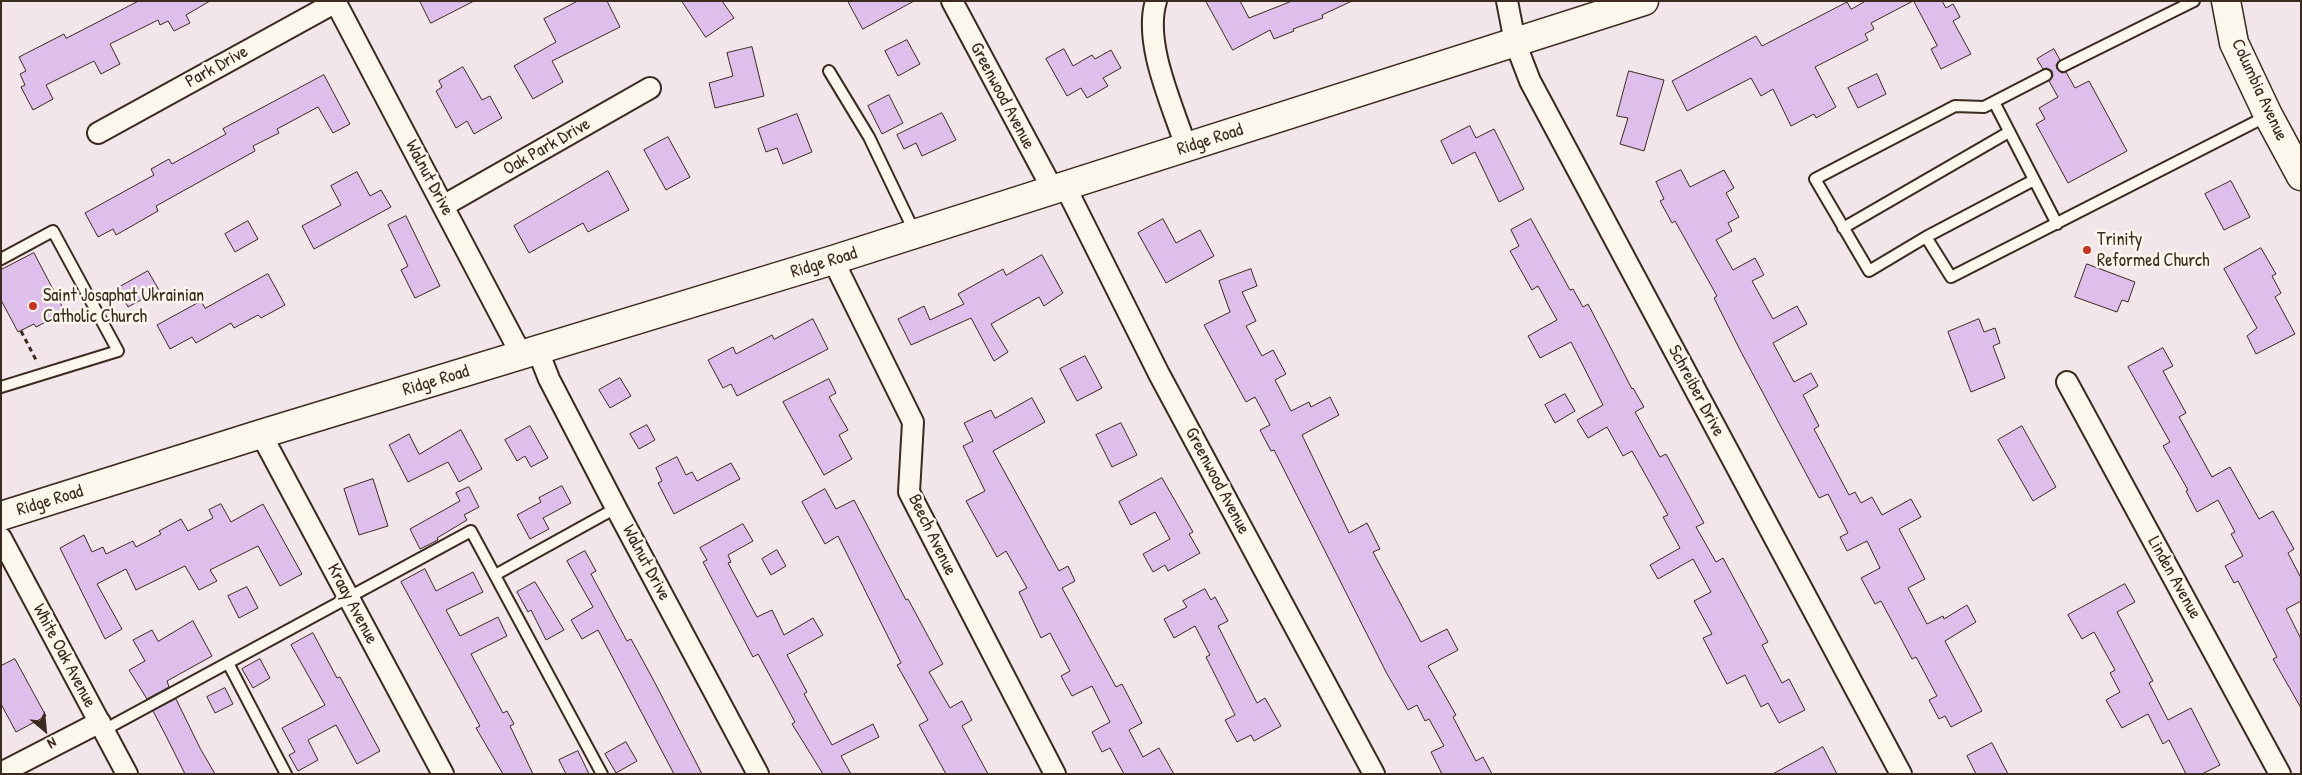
<!DOCTYPE html>
<style>
body{margin:0}
#map{position:relative;width:2302px;height:775px;overflow:hidden;background:#f2e6eb;font-family:"Patrick Hand",sans-serif}
canvas{display:block}
.frame{position:absolute;inset:0;border:2px solid #3b2a1e;pointer-events:none}
.north{position:absolute;left:20px;top:705px;width:50px;height:50px;-webkit-text-stroke:4px #fbf7ec;paint-order:stroke;rotate:152deg;font-size:14px;font-weight:700;line-height:20px;text-align:center;color:#3b2a1e}
.north::after{content:'';display:block;margin:auto;width:18px;height:22px;background:#3b2a1e;clip-path:polygon(50% 0,100% 100%,50% 72%,0 100%)}
</style>
<div id="map">
<canvas width="2302" height="775"></canvas>
<div class="frame"></div>
<div class="north">N</div>
</div>
<script>
const ctx = document.querySelector('canvas').getContext('2d');
ctx.lineJoin = 'round';
function paint(path, color) { ctx.fillStyle = color; ctx.fill(path, 'evenodd'); }
function strokePath(path, color, width, dash) { ctx.strokeStyle = color; ctx.lineWidth = width; ctx.lineCap = dash ? 'butt' : 'round'; ctx.setLineDash(dash || []); ctx.stroke(path); }
function write(font, color, halo, rows, align = 'center') {
  ctx.font = font + ' "Patrick Hand",sans-serif'; ctx.lineWidth = 5; ctx.setLineDash([]); ctx.textBaseline = 'middle'; ctx.strokeStyle = halo; ctx.fillStyle = color; for (const [text, x, y, turn = 0] of rows) {
    ctx.save(); ctx.translate(x, y); ctx.rotate((+turn || 0) * Math.PI / 180); ctx.textAlign = isNaN(turn) ? turn : align; if (halo) ctx.strokeText(text, 0, 0); ctx.fillText(text, 0, 0); ctx.restore();
  }
}
const building = new Path2D(`
 M139,1H210L186,15L190,23L174,31L168,21L160,25L158,20L110,44L120,64L101,74L94,61L46,85L53,99L33,110L21,87L25,85L20,74L26,71L19,57L64,34L66,38Z
 M420,1H474L431,23Z
 M578,1H607L620,27L552,61L563,82L533,99L514,66L556,42L544,19Z
 M682,1H722L734,18L706,37Z
 M848,1H914L863,29Z
 M1206,1H1240L1249,18L1292,1H1352L1322,15L1323,18L1293,29L1294,31L1274,39L1270,30L1233,50Z
 M1866,1H1913L1871,23L1874,29L1865,34L1868,40L1815,67L1836,107L1816,118L1814,114L1791,126L1773,89L1761,96L1751,78L1687,111L1672,81L1756,36L1762,46L1847,2L1851,9Z
 M1914,1H1942L1946,8L1953,4L1960,17L1953,21L1971,54L1941,69L1931,49L1937,46Z
 M907,40L920,64L898,76L885,51Z
 M752,47L764,96L715,108L709,83L733,76L727,53Z
 M1064,49L1073,66L1092,55L1095,59L1111,50L1121,68L1103,78L1108,86L1087,98L1081,88L1067,96L1046,59Z
 M2054,49L2060,60L2056,65L2057,69L2062,73L2066,72L2075,88L2089,81L2127,151L2068,183L2036,124L2045,119L2039,108L2058,97L2049,81L2053,76L2052,71L2047,68L2043,69L2037,59Z
 M463,67L482,100L490,96L502,118L474,134L467,121L456,128L436,91L442,87L439,81Z
 M1629,71L1664,80L1644,151L1620,144L1628,118L1617,116Z
 M1877,74L1886,94L1858,108L1848,88Z
 M324,75L350,124L333,133L318,107L277,129L279,133L253,146L255,151L156,206L158,211L116,235L113,229L98,237L85,213L154,175L151,169L169,159L172,164L226,134L223,129Z
 M889,95L903,123L882,134L868,106Z
 M942,113L956,140L922,156L916,143L904,149L897,135Z
 M797,114L812,152L783,164L777,148L766,152L758,129Z
 M1470,126L1476,138L1494,129L1524,189L1499,202L1475,152L1452,164L1441,141Z
 M668,137L690,177L666,190L644,150Z
 M1681,170L1690,187L1724,170L1734,188L1726,193L1739,217L1728,223L1732,231L1716,240L1733,270L1755,258L1764,275L1752,281L1773,319L1797,306L1807,324L1773,343L1794,382L1811,373L1818,386L1803,395L1819,426L1814,429L1849,495L1855,492L1861,503L1872,497L1882,515L1911,499L1921,517L1899,529L1925,579L1908,588L1927,624L1943,616L1944,619L1967,605L1976,622L1945,641L1982,711L1951,727L1945,716L1939,719L1929,700L1937,696L1916,657L1912,659L1881,601L1875,604L1861,578L1880,568L1867,541L1847,551L1840,537L1848,533L1828,494L1819,498L1740,350L1714,298L1717,296L1675,221L1672,223L1660,201L1664,199L1656,182Z
 M608,171L629,210L588,232L583,223L529,253L514,226Z
 M357,172L370,196L381,190L391,207L314,249L302,226L341,205L331,186Z
 M2231,181L2250,217L2224,230L2205,194Z
 M406,216L440,286L415,298L401,270L408,266L388,225Z
 M1163,219L1176,243L1200,230L1214,256L1166,283L1138,233Z
 M1531,219L1570,290L1573,289L1583,307L1588,304L1632,389L1633,388L1644,407L1635,412L1660,457L1666,454L1704,523L1696,527L1716,562L1723,558L1768,642L1762,645L1782,683L1789,679L1805,710L1779,723L1768,703L1761,707L1745,675L1727,684L1703,638L1712,634L1694,601L1711,592L1693,559L1658,579L1650,565L1680,548L1663,517L1668,515L1632,451L1623,456L1607,427L1588,438L1577,420L1603,405L1571,342L1540,358L1528,336L1557,320L1538,286L1532,290L1510,251L1519,246L1511,230Z
 M248,221L258,239L235,252L225,234Z
 M2261,248L2276,274L2272,276L2281,293L2275,297L2295,334L2256,354L2247,336L2257,328L2224,269Z
 M34,253L65,312L36,327L34,324L18,332L1,300V270Z
 M1042,255L1063,293L1044,306L1039,297L991,324L1008,352L994,361L971,318L911,345L898,319L924,306L930,320L964,304L958,294L1003,269L1006,275Z
 M2087,264L2135,282L2128,302L2122,300L2117,312L2075,297Z
 M1251,269L1257,286L1242,292L1256,321L1246,326L1262,356L1273,350L1286,374L1275,380L1291,411L1309,402L1311,407L1330,397L1339,415L1302,435L1349,533L1367,523L1380,549L1373,552L1421,642L1447,629L1458,650L1428,666L1456,715L1453,717L1476,761L1483,757L1492,774H1442L1431,752L1444,746L1429,719L1425,721L1417,705L1408,710L1386,672L1274,450L1271,451L1260,430L1270,425L1255,397L1246,402L1204,325L1230,312L1219,281Z
 M148,271L159,290L128,307L118,288Z
 M268,274L285,305L261,318L258,315L234,328L231,323L196,343L192,337L170,349L157,325L201,301L205,308Z
 M813,319L828,349L737,396L731,384L723,388L708,360L733,347L736,354L772,335L774,339Z
 M1979,319L1984,332L1995,328L2000,343L1993,346L2005,378L1971,392L1948,332Z
 M2163,348L2173,366L2163,371L2186,413L2179,417L2212,477L2230,467L2259,519L2273,511L2294,549L2288,553L2301,578V601L2286,609L2301,639V708L2273,659L2277,657L2238,581L2234,583L2225,566L2243,556L2231,534L2235,532L2218,500L2197,512L2186,491L2188,490L2163,446L2170,442L2128,367Z
 M1085,356L1102,388L1077,401L1060,369Z
 M620,378L631,396L610,408L599,390Z
 M829,379L836,393L829,397L848,430L839,435L852,459L824,475L783,402Z
 M1565,394L1575,411L1555,423L1545,405Z
 M1032,398L1045,422L993,451L1059,571L1068,566L1075,581L1062,588L1116,687L1122,684L1142,723L1129,730L1143,757L1159,748L1174,774H1124L1110,748L1102,752L1092,732L1110,722L1092,686L1072,696L1061,676L1070,671L1050,633L1041,638L1019,592L1027,588L1006,551L997,557L966,501L985,491L963,446L973,441L964,423L991,410L995,418Z
 M1121,423L1137,455L1112,467L1096,435Z
 M647,425L655,440L639,449L630,434Z
 M530,426L548,458L531,467L525,456L517,461L505,440Z
 M2022,426L2056,487L2033,501L1998,440Z
 M461,430L482,469L459,482L448,462L408,482L389,445L409,434L419,454Z
 M677,457L686,475L692,472L697,481L731,463L740,479L674,514L658,483L662,481L656,468Z
 M1162,478L1193,532L1189,534L1200,553L1168,571L1165,565L1153,572L1143,554L1170,539L1155,512L1131,525L1119,502Z
 M373,479L388,526L359,535L344,489Z
 M562,486L571,503L543,518L549,529L530,539L517,515L541,502L539,498Z
 M469,487L479,507L464,515L467,520L437,538L438,540L420,549L410,529L460,501L456,493Z
 M825,489L836,509L854,500L906,600L908,599L943,664L929,672L950,708L962,701L972,720L962,726L988,774H946L919,725L928,720L897,665L901,663L838,536L825,544L802,502Z
 M221,504L231,522L263,504L302,574L280,586L258,546L210,570L217,581L199,590L185,566L136,590L126,569L97,584L122,629L105,639L60,548L84,535L92,552L103,547L106,554L133,541L136,547L161,534L159,531L181,519L188,531L213,518L209,510Z
 M743,524L753,541L728,555L731,562L728,563L757,617L772,610L784,635L813,618L823,635L787,655L807,692L804,694L832,745L873,724L879,737L841,756L851,774H823L792,724L795,722L758,654L753,657L703,562L707,560L700,548Z
 M777,550L786,566L771,575L762,559Z
 M585,551L596,571L591,574L627,641L631,639L654,681L702,774H674L598,630L582,639L571,620L593,607L567,561Z
 M425,569L436,591L473,572L483,592L446,610L460,636L498,617L507,636L471,654L503,713L507,711L514,724L510,726L533,774H503L476,728L480,726L401,582Z
 M535,582L564,630L546,640L531,610L528,612L517,592Z
 M2125,584L2135,602L2117,612L2153,681L2149,683L2168,720L2191,708L2220,765L2202,774H2186L2169,740L2163,744L2148,714L2122,728L2106,700L2120,692L2110,673L2115,670L2094,632L2082,639L2068,615Z
 M247,587L258,608L239,618L228,596Z
 M1205,589L1211,600L1215,597L1228,621L1218,626L1257,703L1265,698L1281,726L1254,741L1251,735L1237,742L1225,720L1235,715L1206,657L1210,655L1195,626L1174,638L1164,619L1187,607L1183,601Z
 M193,621L212,656L167,681L169,687L147,699L129,670L145,661L133,640L152,630L158,641Z
 M313,633L337,678L340,677L380,751L357,764L336,725L308,740L318,760L298,771L289,755L295,752L282,728L325,705L291,645Z
 M15,659L46,716L16,732L1,704V666Z
 M260,659L270,678L253,688L242,669Z
 M225,688L233,704L215,713L207,697Z
 M176,699L200,748L215,774H185L168,740L153,711Z
 M626,742L637,761L616,773L605,754Z
 M1992,743L2008,774H1976L1967,756Z
 M1823,747L1837,774H1773Z
 M578,751L589,774H566L559,760Z`);
const path = new Path2D(`
 M21,331L36,360`);
const lane = new Path2D(`
 M2063,66L2194,1
 M829,71L869,137L915,233
 M2046,75L1984,107L1955,106L1815,179L1869,271L1926,237L1951,277L2267,116
 M1994,102L2057,224
 M1843,228L2009,132
 M1926,237L2034,180
 M1,259L53,231L118,351L1,387
 M495,575L616,508
 M228,663L286,774
 M104,730L471,531L602,774`);
const street = new Path2D(`
 M335,1L522,356
 M952,1L1053,190
 M1156,1C1143,44 1173,106 1186,147
 M1507,1L1515,42L1530,81L1901,774
 M98,133L336,2
 M1065,186L1159,374L1374,774
 M443,206L650,88
 M833,260L913,422L909,492L1055,774
 M538,351L549,379L616,508L758,774
 M2067,382L2280,774
 M261,434L443,774
 M1,538L127,774
 M1,773L100,722`);
const secondary = new Path2D(`
 M2226,1L2234,43L2268,115L2301,176`);
const primary = new Path2D(`
 M1,516L261,434L833,260L1644,1`);
const markers = [
 [2087,250,5,"#c8321e"],
 [33,306,5,"#c8321e"]
];
const streetNames = [
 ["Park Drive",217,67,-29],
 ["Columbia Avenue",2259,90,65],
 ["Greenwood Avenue",1002,96,62],
 ["Ridge Road",1210,140,-18],
 ["Oak Park Drive",547,147,-30],
 ["Walnut Drive",429,178,62],
 ["Ridge Road",824,263,-17],
 ["Ridge Road",436,381,-17],
 ["Schreiber Drive",1696,391,62],
 ["Greenwood Avenue",1217,481,62],
 ["Ridge Road",50,501,-17],
 ["Beech Avenue",932,535,64],
 ["Walnut Drive",646,563,62],
 ["Linden Avenue",2174,578,61],
 ["Kraay Avenue",352,604,62],
 ["White Oak Avenue",64,656,62]
];
const poiNames = [
 ["Trinity",2097,240],
 ["Reformed Church",2097,261],
 ["Saint Josaphat Ukrainian",43,296],
 ["Catholic Church",43,317]
];
paint(building, '#debeea');
strokePath(building, '#3b2a1e', 1);
strokePath(lane, '#3b2a1e', 14);
strokePath(street, '#3b2a1e', 24);
strokePath(secondary, '#3b2a1e', 31);
strokePath(primary, '#3b2a1e', 31);
strokePath(path, '#3b2a1e', 3, [5, 4]);
strokePath(lane, '#fbf7ec', 10);
strokePath(street, '#fbf7ec', 20);
strokePath(secondary, '#fbf7ec', 28);
strokePath(primary, '#fbf7ec', 28);
for (const [x, y, r, color] of markers) { const dot = new Path2D(); dot.arc(x, y, r, 0, 2 * Math.PI); ctx.fillStyle = color; ctx.fill(dot); strokePath(dot, '#fbf7ec', 2); }
write('18px', '#3b2a1e', '#fbf7ec', streetNames);
write('18px', '#3b2a1e', '#fbf7ec', poiNames, 'left');
</script>
